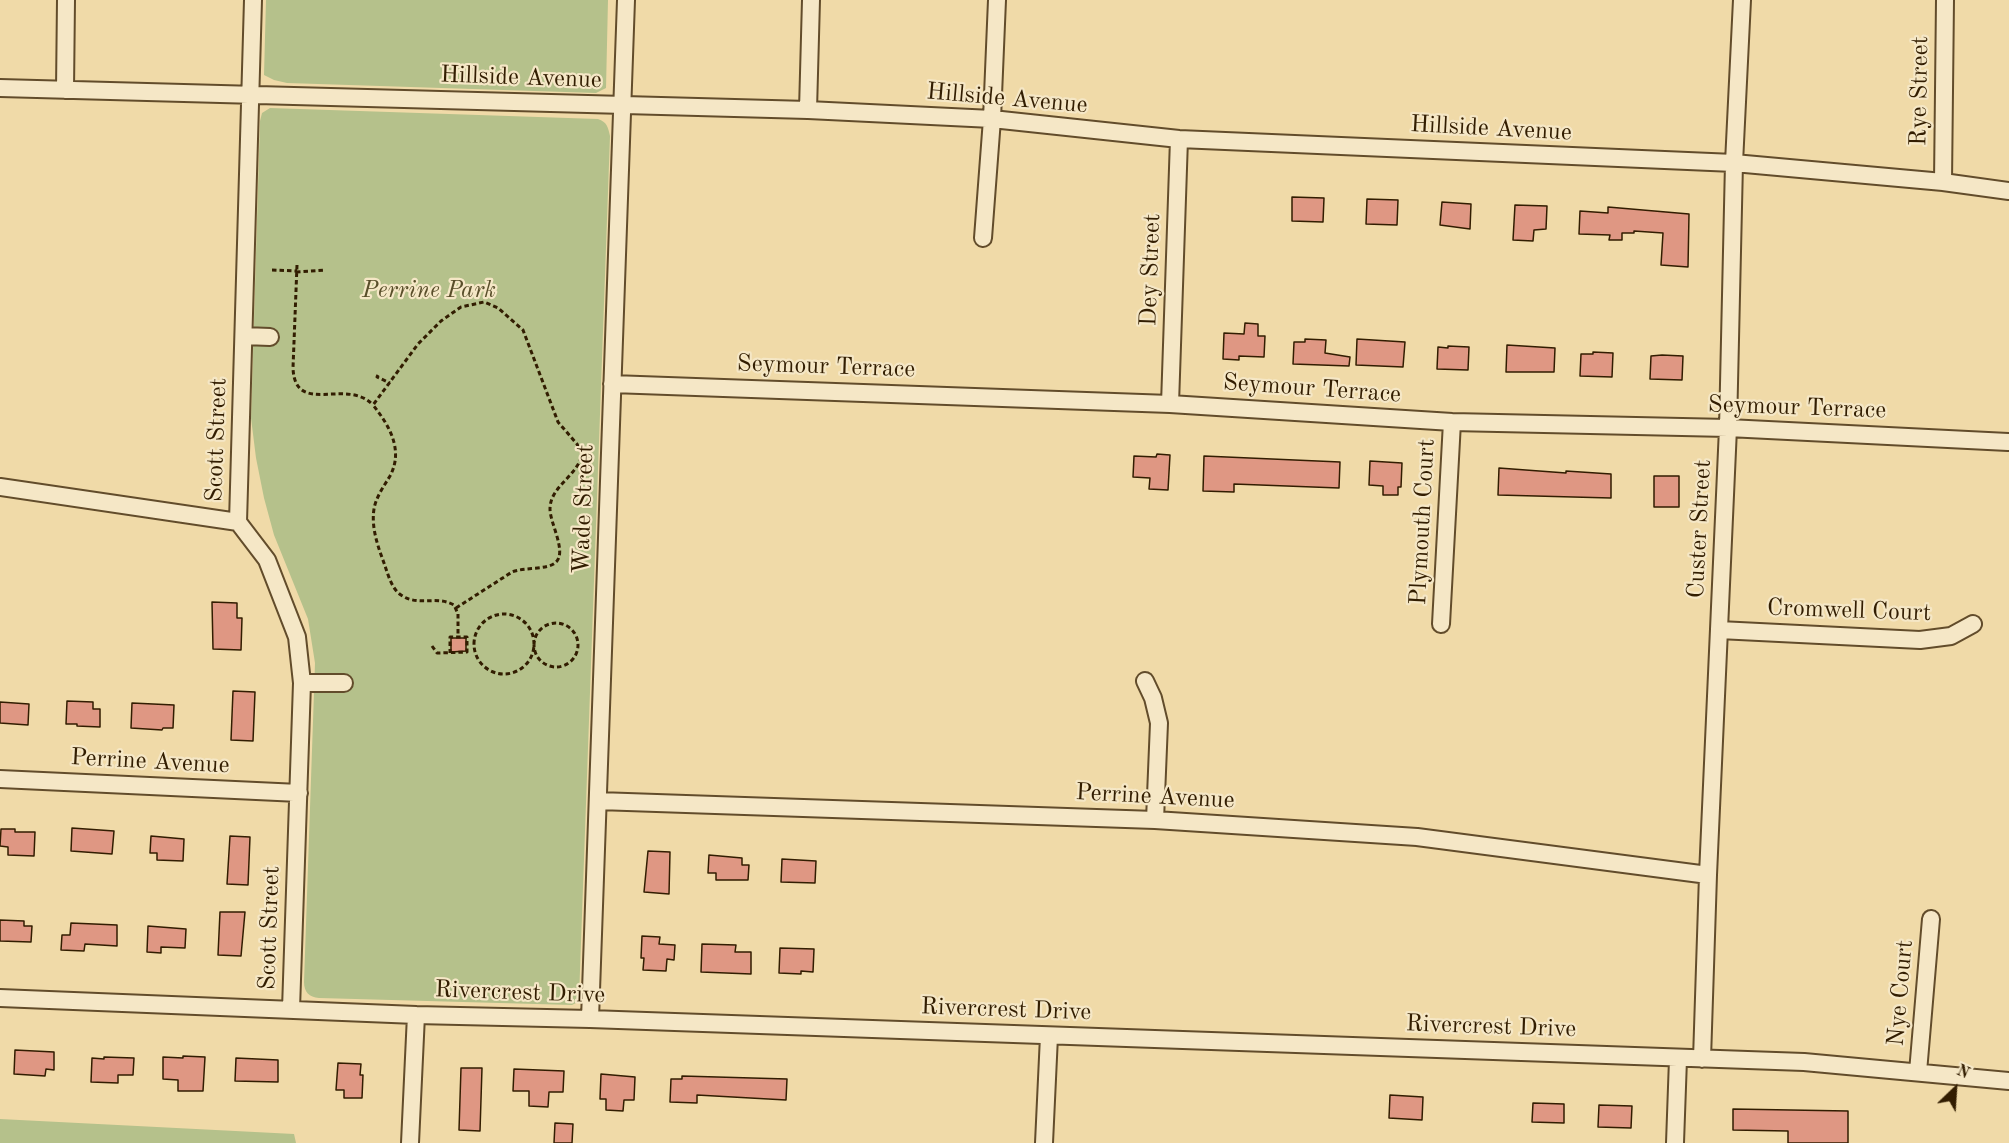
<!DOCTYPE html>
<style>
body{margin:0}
#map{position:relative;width:2009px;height:1143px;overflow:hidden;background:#f0daa8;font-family:"Old Standard TT",serif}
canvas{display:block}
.north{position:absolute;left:1925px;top:1059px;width:60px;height:60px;-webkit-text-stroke:4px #f5e7c6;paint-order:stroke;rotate:25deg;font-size:16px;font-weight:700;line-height:24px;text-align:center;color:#321d01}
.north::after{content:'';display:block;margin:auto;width:21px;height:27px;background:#321d01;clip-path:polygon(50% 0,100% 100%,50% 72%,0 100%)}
</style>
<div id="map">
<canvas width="2009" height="1143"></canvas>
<div class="north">N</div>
</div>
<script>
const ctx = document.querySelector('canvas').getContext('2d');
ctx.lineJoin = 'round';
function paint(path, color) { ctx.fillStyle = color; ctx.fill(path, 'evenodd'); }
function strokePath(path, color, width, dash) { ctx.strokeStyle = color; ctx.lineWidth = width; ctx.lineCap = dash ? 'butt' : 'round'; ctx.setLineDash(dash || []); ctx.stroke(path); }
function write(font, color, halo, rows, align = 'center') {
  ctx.font = font + ' "Old Standard TT",serif'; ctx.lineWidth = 4.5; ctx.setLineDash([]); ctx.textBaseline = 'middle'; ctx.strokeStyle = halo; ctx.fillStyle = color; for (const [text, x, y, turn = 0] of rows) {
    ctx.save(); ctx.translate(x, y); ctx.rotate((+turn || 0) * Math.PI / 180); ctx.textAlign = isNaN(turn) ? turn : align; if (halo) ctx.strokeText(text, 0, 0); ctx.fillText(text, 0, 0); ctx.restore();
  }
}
const green = new Path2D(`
 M266,0H608L606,88L596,93L287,83L274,80L264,75Z
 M270,108L598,119C607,122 608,127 610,136L579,998L576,1003L572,1005L319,998C309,997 304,992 304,982L315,663L308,619L274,535L264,498L256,458L251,418L260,121L262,113Z
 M0,1119L294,1134L296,1143H0Z`);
const building = new Path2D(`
 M1292,197L1324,198L1323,222L1292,221Z
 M1367,199L1398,200L1397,225L1366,224Z
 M1442,202L1471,204L1470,229L1440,225Z
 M1515,205L1547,206L1546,229L1534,230L1533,241L1513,240Z
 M1608,207L1689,214L1688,267L1661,265L1663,233L1634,231V233H1622V240H1609L1610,235L1579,234L1580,211L1608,213Z
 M1245,323L1258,324V336H1265L1264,357L1239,356V360L1223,359L1224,333L1244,334Z
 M1305,339L1326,340L1325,353L1350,357L1349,366L1293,364L1294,342H1305Z
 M1357,339L1405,342L1403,367L1356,365Z
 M1507,345L1555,348L1554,372H1506Z
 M1448,346L1469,347L1468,370L1437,369L1438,347L1448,348Z
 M1593,352L1613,353L1612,377L1580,376L1581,354H1593Z
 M1662,355L1683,356L1682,380L1650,379L1651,356Z
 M1157,454L1170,455L1168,490L1149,489L1150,478L1133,477L1134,456L1156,457Z
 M1204,456L1340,462L1339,488L1234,484V492L1203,491Z
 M1370,461L1402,463L1401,487H1398V495H1383V486L1369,485Z
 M1499,468L1566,473V471L1611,474V498L1498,495Z
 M1654,476H1679V507H1654Z
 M212,602L237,603V618H242L241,650L213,649Z
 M451,638H466V651L451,652Z
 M233,691L255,692L253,741L231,740Z
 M67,701L93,702V709H100V727L77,726V724H66Z
 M0,702L29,704L28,725L0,723Z
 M132,703L174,705L173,728H163L162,730L131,728Z
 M72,828L114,831L112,854L71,851Z
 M1,829H15V832H35L34,856L8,855V847L0,846Z
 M151,836L184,839L183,861L157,860V853H150Z
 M230,836L250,837L248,885L227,884Z
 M648,851L670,852L669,894L644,892Z
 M709,855L742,858V865H749L748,880H716V873H708Z
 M782,859L816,861L815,883L781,882Z
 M220,912H245L241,956L218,955Z
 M0,920L24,921V926H32L31,942L0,941Z
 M71,923L117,925V946L85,944L84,951L61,950L62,935H70Z
 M148,926L186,929L185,948L161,947V953L147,952Z
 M642,936L660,937L659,944L675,945L674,960L667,959L666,971L643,970L644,958H641Z
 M702,944L736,945L735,952H751V974L701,972Z
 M780,948L814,949L813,972L801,971V974L779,973Z
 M15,1050L54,1052V1070L46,1069L45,1076L14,1074Z
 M183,1056L205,1057L203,1091H178V1080L163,1079V1057L183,1058Z
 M104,1057L134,1058L133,1075H118V1083L91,1082L92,1058L104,1059Z
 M236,1058L278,1060V1082L235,1081Z
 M338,1063L361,1064L360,1075H363L362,1098H344V1090H336Z
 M461,1068H482L480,1131L459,1130Z
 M514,1069L564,1071L563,1092H549L548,1107L529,1106V1091H513Z
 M601,1074L635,1077L634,1100H624L623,1111L606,1110V1099H600Z
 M682,1076L787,1079L786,1100L697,1095V1103L670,1102L671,1079H682Z
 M1390,1095L1423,1097L1422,1120L1389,1118Z
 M1533,1103L1564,1104V1123L1532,1122Z
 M1599,1105L1632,1106L1631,1128L1598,1127Z
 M1733,1109L1848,1111V1143H1788V1131L1733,1130Z
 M555,1123L573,1124L572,1143H554Z`);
const path = new Path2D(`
 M297,265L293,368C295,417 347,377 373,405
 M272,270L297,271
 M296,272L325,270
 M378,375L377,377L390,383
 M456,608L512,572C524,567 549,570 556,562C567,552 550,523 550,509C550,486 578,476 582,454L577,444L558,422L523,330L498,308L484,302L461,307L441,321L418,344L373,405C389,425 404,450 390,476C384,486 376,497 374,509C371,527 378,547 384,563C388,574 391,588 401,595C418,607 436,595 454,605L458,614V637
 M474 644a30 30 0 1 1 60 0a30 30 0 1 1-60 0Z
 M534 645a22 22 0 1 1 44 0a22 22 0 1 1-44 0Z
 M432,646L437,653L467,652V637H450V653`);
const minor = new Path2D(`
 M253,0L238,522L267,560L297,637L302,683L291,1009
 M0,88L808,110L992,119L1179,139L1734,163L1943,182L2009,191
 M65,90L66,0
 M808,110L811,0
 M1943,182L1945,0
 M983,238L992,119L997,0
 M244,336L270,337
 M612,384L1170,404L1452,422L1728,428L2008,442
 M1170,404L1179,139
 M0,487L238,522
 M1441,624L1452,422
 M1719,630L1920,640L1951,636L1973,624
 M1145,681L1153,698L1159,723L1155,820
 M302,683H344
 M0,779L299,793
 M598,801L1155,820L1417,837L1708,875
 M0,998L416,1015L590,1019L1804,1062L2009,1081
 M590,1019L626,0
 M1702,1059L1708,875L1728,428L1734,163L1742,0
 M1918,1072L1931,919
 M410,1143L416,1015
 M1044,1143L1049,1036
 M1675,1143L1678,1059`);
const streetNames = [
 ["Hillside Avenue",521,78,2],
 ["Rye Street",1920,91,-89],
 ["Hillside Avenue",1007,99,5],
 ["Hillside Avenue",1491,129,3],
 ["Dey Street",1151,270,-88],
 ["Seymour Terrace",826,367,2],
 ["Seymour Terrace",1312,389,4],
 ["Seymour Terrace",1797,408,2],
 ["Scott Street",217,440,-88],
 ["Wade Street",584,509,-88],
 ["Plymouth Court",1423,522,-87],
 ["Custer Street",1700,529,-87],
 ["Cromwell Court",1849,611,2],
 ["Perrine Avenue",150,762,3],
 ["Perrine Avenue",1155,797,3],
 ["Scott Street",270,928,-88],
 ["Rivercrest Drive",520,993,2],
 ["Nye Court",1901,993,-85],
 ["Rivercrest Drive",1006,1010,2],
 ["Rivercrest Drive",1491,1027,2]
];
const parkNames = [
 ["Perrine Park",429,291]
];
paint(green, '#b5c18b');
paint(building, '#df9783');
strokePath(building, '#321d01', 1.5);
strokePath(minor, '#624c2b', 20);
strokePath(path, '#321d01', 3, [4.5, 3]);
strokePath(minor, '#f5e7c6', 16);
write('24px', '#321d01', '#f5e7c6', streetNames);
write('italic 24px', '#594e2a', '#f5e7c6', parkNames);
</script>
